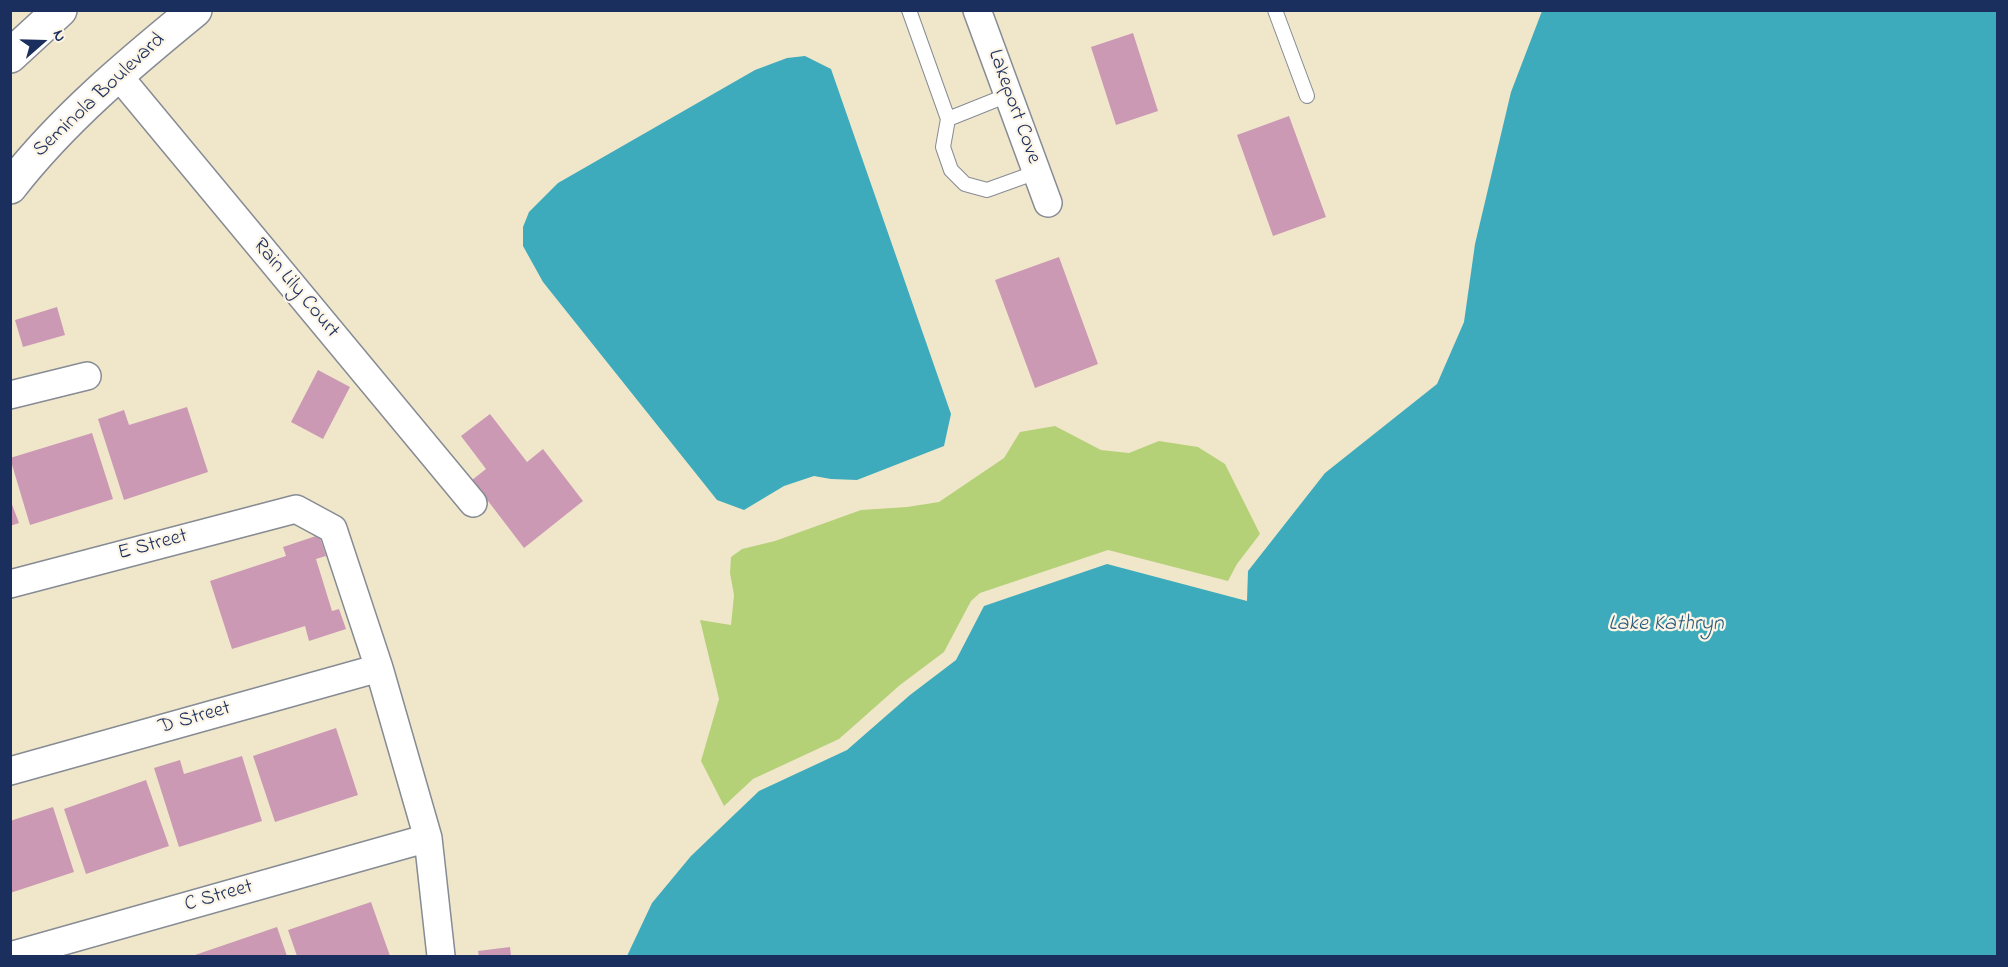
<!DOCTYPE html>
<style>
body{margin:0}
#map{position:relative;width:2008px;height:967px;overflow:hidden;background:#f0e7cb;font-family:"Indie Flower",sans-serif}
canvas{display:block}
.frame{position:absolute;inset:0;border:12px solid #1b2f5e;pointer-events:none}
.north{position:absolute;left:12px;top:12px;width:60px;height:60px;-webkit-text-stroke:4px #fcf5e5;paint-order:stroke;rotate:70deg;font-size:16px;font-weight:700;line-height:24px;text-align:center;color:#1b2f5e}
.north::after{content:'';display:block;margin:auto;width:21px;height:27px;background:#1b2f5e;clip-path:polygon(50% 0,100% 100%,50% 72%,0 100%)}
</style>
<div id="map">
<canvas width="2008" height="967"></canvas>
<div class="frame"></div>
<div class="north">N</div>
</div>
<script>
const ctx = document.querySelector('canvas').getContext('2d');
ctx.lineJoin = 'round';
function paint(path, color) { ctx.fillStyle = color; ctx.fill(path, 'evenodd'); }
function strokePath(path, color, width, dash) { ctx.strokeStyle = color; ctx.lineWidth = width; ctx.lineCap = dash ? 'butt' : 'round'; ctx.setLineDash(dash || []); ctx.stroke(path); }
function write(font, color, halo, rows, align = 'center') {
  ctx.font = font + ' "Indie Flower",sans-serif'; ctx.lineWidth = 4.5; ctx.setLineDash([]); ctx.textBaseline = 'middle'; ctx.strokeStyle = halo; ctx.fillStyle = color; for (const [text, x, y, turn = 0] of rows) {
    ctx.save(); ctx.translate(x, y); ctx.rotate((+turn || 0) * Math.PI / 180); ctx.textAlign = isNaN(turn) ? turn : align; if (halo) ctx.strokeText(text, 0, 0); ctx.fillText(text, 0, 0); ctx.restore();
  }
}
const green = new Path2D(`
 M1055,426L1101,450L1129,453L1159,441L1198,447L1225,464L1260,534L1237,564L1228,581L1108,550L980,593L971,601L944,652L900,685L839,739L753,779L724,806L701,761L719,699L700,620L731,625L734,595L730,573L731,557L742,549L775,541L861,510L907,507L939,502L1004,458L1020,432Z`);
const water = new Path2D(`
 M1542,11H1997V956H627L652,903L691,856L759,791L847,750L910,695L956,660L984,606L1107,564L1247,601L1248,571L1325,473L1437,384L1464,322L1475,244L1511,92Z
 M805,56L831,69L951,414L944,446L857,480L831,479L814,476L784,486L744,510L717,500L543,282L523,246V227L529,212L558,183L755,70L787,58Z`);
const building = new Path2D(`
 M1133,33L1158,111L1116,125L1091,47Z
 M1289,116L1326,217L1273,236L1237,135Z
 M1059,257L1098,364L1035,388L995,280Z
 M57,307L65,335L23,347L15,320Z
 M318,370L350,387L323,439L291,422Z
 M187,407L208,472L124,500L98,419L124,410L129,425Z
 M490,414L527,462L543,449L583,501L524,548L472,480L486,469L461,436Z
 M92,433L113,499L30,525L10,458Z
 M10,499L19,523L10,526Z
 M319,535L326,556L316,559L332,611L339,609L346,629L309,641L305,626L232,649L210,581L286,556L283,547Z
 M336,728L358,795L275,822L253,756Z
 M242,756L262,821L179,847L154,768L180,760L184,774Z
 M146,780L169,846L86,874L64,809Z
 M53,807L74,872L10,893V821Z
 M371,902L390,956H297L288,930Z
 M277,927L287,956H192Z
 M510,947L511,956H479L478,951Z`);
const service = new Path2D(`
 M909,10L948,119L943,147L951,170L965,184L987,190L1037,172
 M1275,10L1307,96
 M948,119L1008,95`);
const minor = new Path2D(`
 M977,10L1048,203
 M117,74L473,503
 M10,395L87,376
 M10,584L296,509L333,529L379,668L428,838L441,956
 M10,771L379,668
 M10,956L428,838`);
const secondary = new Path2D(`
 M10,56L60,10
 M10,187C63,119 129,64 195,10`);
const streetNames = [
 ["Seminola Boulevard",100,96,-43],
 ["Lakeport Cove",1013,107,70],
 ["Rain Lily Court",295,289,50],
 ["E Street",153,546,-15],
 ["D Street",195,719,-16],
 ["C Street",219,897,-16]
];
const waterNames = [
 ["Lake Kathryn",1666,625]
];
paint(green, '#b5d178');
paint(water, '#3eabbc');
paint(building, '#cb99b4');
strokePath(service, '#868b94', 16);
strokePath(minor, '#868b94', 30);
strokePath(secondary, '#868b94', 36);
strokePath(service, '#fff', 14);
strokePath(minor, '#fff', 27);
strokePath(secondary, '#fff', 33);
write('21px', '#1b2f5e', '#fcf5e5', streetNames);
write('italic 22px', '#275a7f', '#fcf5e5', waterNames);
</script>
